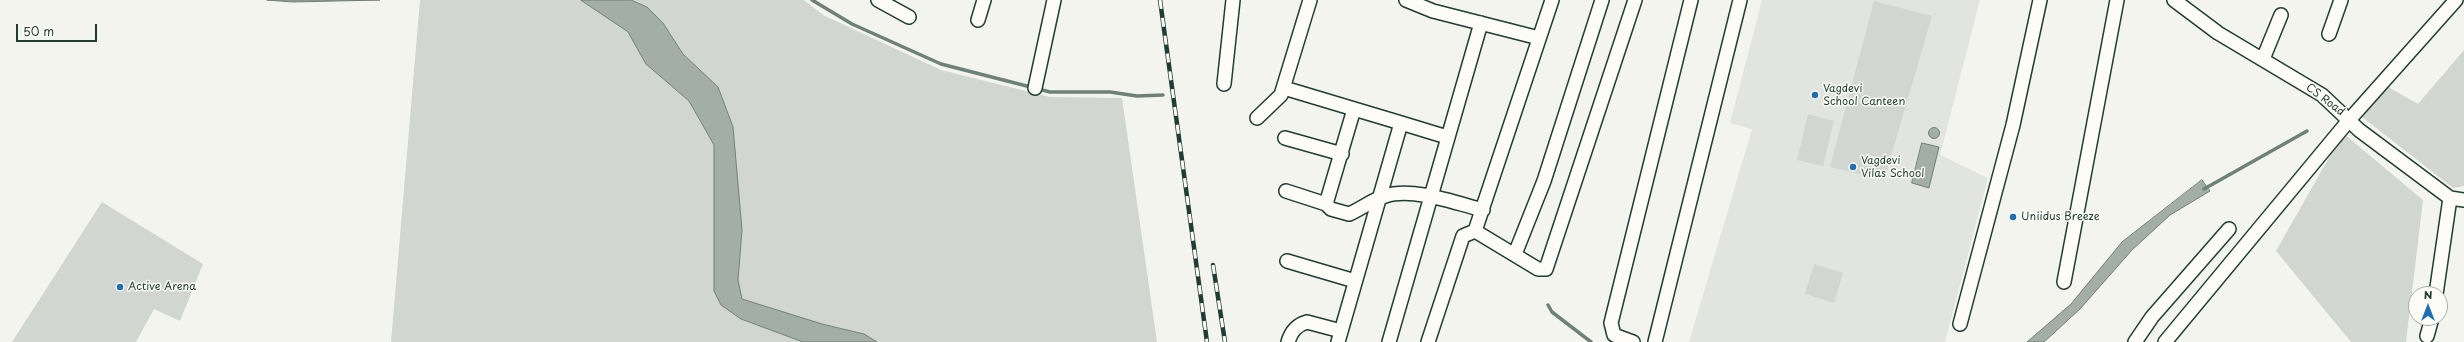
<!DOCTYPE html>
<style>
body{margin:0}
#map{position:relative;width:2464px;height:342px;overflow:hidden;background:#f4f4ef;font-family:"Playpen Sans",sans-serif}
canvas{display:block}
.north{position:absolute;left:2408px;top:286px;width:40px;height:40px;box-sizing:border-box;background:#fdfcf7;border:1px solid #a4b0a9;border-radius:50%;rotate:0deg;font-size:11px;font-weight:700;line-height:16px;text-align:center;color:#1f3d34}
.north::after{content:'';display:block;margin:auto;width:14px;height:18px;background:#1f6fb2;clip-path:polygon(50% 0,100% 100%,50% 72%,0 100%)}
.scale{position:absolute;left:16px;top:24px;width:81px;height:18px;box-sizing:border-box;border:2px solid #1f3d34;border-top:0;padding-left:5px;font-size:12px;line-height:14px;white-space:nowrap;color:#1f3d34;-webkit-text-stroke:3px #fdfcf7;paint-order:stroke}
</style>
<div id="map">
<canvas width="2464" height="342"></canvas>
<div class="north">N</div>
<div class="scale">50 m</div>
</div>
<script>
const ctx = document.querySelector('canvas').getContext('2d');
ctx.lineJoin = 'round';
function paint(path, color) { ctx.fillStyle = color; ctx.fill(path, 'evenodd'); }
function strokePath(path, color, width, dash) { ctx.strokeStyle = color; ctx.lineWidth = width; ctx.lineCap = dash ? 'butt' : 'round'; ctx.setLineDash(dash || []); ctx.stroke(path); }
function write(font, color, halo, rows, align = 'center') {
  ctx.font = font + ' "Playpen Sans",sans-serif'; ctx.lineWidth = 3; ctx.setLineDash([]); ctx.textBaseline = 'middle'; ctx.strokeStyle = halo; ctx.fillStyle = color; for (const [text, x, y, turn = 0] of rows) {
    ctx.save(); ctx.translate(x, y); ctx.rotate((+turn || 0) * Math.PI / 180); ctx.textAlign = isNaN(turn) ? turn : align; if (halo) ctx.strokeText(text, 0, 0); ctx.fillText(text, 0, 0); ctx.restore();
  }
}
const built = new Path2D(`
 M1762,0H1980L1940,155L1988,178L1945,342H1689L1752,129L1730,123Z`);
const green = new Path2D(`
 M420,0H581L628,32L646,64L689,101L714,145V291L741,319L803,342H391Z
 M631,0H804L823,15L941,70L1050,97L1122,98L1157,342H877L864,334L822,324L742,299L738,280L742,230L733,127L718,87L683,54L663,23L647,7Z
 M1874,1L1932,16L1884,180L1830,167Z
 M2464,50V186L2453,188L2362,117L2388,87L2418,104Z
 M1808,114L1834,121L1823,166L1797,160Z
 M2343,133L2423,200L2406,342H2351L2276,251Z
 M102,202L203,264L180,321L154,309L136,342H12Z
 M1814,264L1843,273L1834,303L1805,294Z`);
const water = new Path2D(`
 M267,0H380L293,2Z
 M581,0H631L647,7L663,23L683,54L718,87L733,127L742,230L738,280L742,299L822,324L864,334L877,342H803L741,319L721,305L714,291V145L689,101L646,64L628,32Z
 M1928.5 133a5.5 5.5 0 1 1 11 0a5.5 5.5 0 1 1-11 0Z
 M1922,143L1939,147L1929,188L1912,183Z
 M2202,180L2210,191L2170,215L2132,250L2080,309L2044,342H2027L2071,304L2122,242Z`);
const stream = new Path2D(`
 M812,0L852,24L941,64L1050,92H1110L1137,96L1163,95
 M2204,189L2307,131
 M1548,305L1552,312L1591,342`);
const minor = new Path2D(`
 M878,0L909,17
 M1406,0L1433,11L1539,38
 M2174,0L2218,33L2322,95L2359,130L2450,198L2464,200
 M978,20L984,0
 M2329,34L2341,0
 M2263,59L2281,15
 M1224,84L1233,0
 M1035,88L1054,0
 M1284,88L1401,123
 M1257,118L1281,95L1310,0
 M1285,138L1342,154
 M1286,191L1326,204L1354,109
 M1326,204L1331,209L1349,214C1361,209 1372,200 1385,196C1413,187 1456,203 1483,210
 M1475,231L1538,269H1546L1635,0
 M1515,254L1544,181L1602,0
 M1287,261L1355,281
 M2064,282L2117,0
 M2436,294L2450,198
 M1960,324L2013,125L2040,0
 M2427,336L2432,318
 M1288,342C1291,332 1296,325 1307,322L1341,331
 M1338,342L1401,123L1447,137
 M1389,342L1481,23
 M1428,342L1463,236L1475,231L1552,0
 M1633,342L1614,335L1611,323L1691,0
 M1655,342L1740,0
 M2135,342L2152,317L2229,229
 M2165,342L2350,119L2456,0`);
const rail = new Path2D(`
 M1160,0L1207,342
 M1213,265L1225,342`);
const markers = [
 [1815,95,4,"#1f6fb2"],
 [1853,167,4,"#1f6fb2"],
 [2013,217,4,"#1f6fb2"],
 [120,287,4,"#1f6fb2"]
];
const poiNames = [
 ["Vagdevi",1823,89],
 ["School Canteen",1823,102],
 ["Vagdevi",1861,161],
 ["Vilas School",1861,174],
 ["Uniidus Breeze",2021,217],
 ["Active Arena",128,287]
];
const streetNames = [
 ["CS Road",2325,100,37]
];
paint(built, '#e2e5df');
paint(green, '#d1d6d1');
paint(water, '#a3aea7');
strokePath(water, '#6e8179', 1);
strokePath(stream, '#6e8179', 3.5);
strokePath(minor, '#1f3d34', 16);
strokePath(minor, '#fdfcf7', 13);
strokePath(rail, '#1f3d34', 4.5);
strokePath(rail, '#fdfcf7', 3, [9]);
for (const [x, y, r, color] of markers) { const dot = new Path2D(); dot.arc(x, y, r, 0, 2 * Math.PI); ctx.fillStyle = color; ctx.fill(dot); strokePath(dot, '#fdfcf7', 1.5); }
write('11px', '#1f3d34', '#fdfcf7', poiNames, 'left');
write('11px', '#1f3d34', '#fdfcf7', streetNames);
</script>
